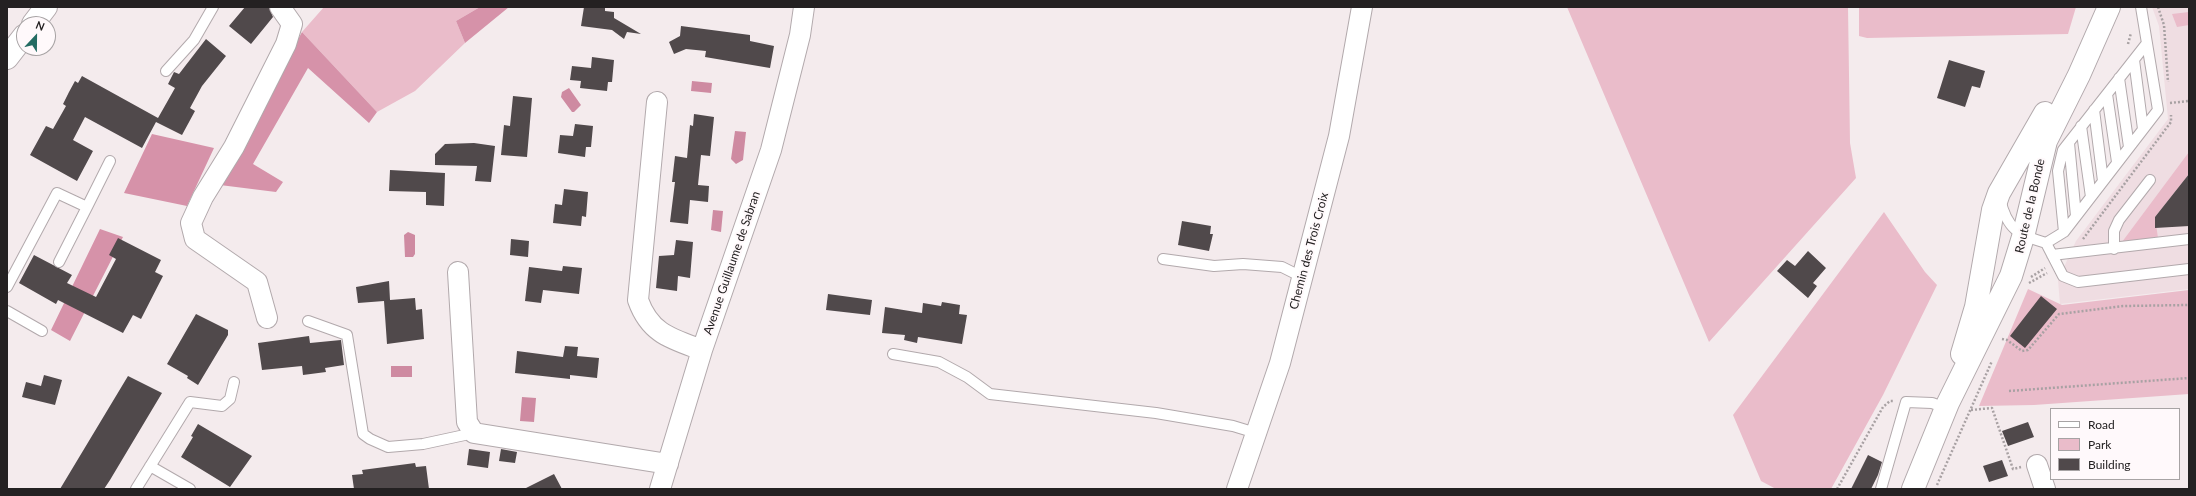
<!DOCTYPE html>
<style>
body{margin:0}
#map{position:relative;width:2196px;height:496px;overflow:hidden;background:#f4ebed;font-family:Lato,sans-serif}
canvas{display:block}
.frame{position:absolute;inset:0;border:8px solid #242122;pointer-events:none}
.legend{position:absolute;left:2050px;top:408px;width:130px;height:72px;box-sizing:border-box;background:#fff9fb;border:1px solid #a7a3a4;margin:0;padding:5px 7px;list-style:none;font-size:12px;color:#242122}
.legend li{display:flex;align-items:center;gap:8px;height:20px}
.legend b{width:20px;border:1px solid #a7a3a4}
.north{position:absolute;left:16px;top:16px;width:40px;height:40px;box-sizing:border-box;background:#fff9fb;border:1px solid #a7a3a4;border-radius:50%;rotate:22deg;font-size:11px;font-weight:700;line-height:16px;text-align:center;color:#242122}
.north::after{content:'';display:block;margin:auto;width:14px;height:18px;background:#246c63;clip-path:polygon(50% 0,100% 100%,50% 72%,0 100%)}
</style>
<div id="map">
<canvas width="2196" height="496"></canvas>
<div class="frame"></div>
<ul class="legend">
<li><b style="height:5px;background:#fff"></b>Road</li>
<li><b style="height:11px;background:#eabcca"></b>Park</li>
<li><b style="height:11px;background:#50494b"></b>Building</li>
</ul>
<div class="north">N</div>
</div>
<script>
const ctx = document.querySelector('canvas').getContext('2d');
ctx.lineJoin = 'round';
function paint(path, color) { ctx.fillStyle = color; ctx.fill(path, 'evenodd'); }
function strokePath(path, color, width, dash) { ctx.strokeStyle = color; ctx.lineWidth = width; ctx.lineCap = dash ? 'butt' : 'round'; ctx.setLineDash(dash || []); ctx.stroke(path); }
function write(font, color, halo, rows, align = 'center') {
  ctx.font = font + ' Lato,sans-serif'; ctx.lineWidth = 4; ctx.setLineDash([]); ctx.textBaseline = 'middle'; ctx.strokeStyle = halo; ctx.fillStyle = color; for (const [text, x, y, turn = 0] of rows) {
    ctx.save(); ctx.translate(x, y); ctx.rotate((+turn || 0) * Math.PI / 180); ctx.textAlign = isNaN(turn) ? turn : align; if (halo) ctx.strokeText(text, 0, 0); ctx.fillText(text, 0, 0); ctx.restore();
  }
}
const built = new Path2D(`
 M2152,7H2189V289L2060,304L2058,280L2076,241L2168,119L2159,26Z`);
const green = new Path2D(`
 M324,7H480L456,21L465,43L415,91L377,112L302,32Z
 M1567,7H1848L1850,143L1856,178L1709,342Z
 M1859,7H2076L2068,34L1867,38L1859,36Z
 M2189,12V25L2177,27L2172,14Z
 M2189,152V174L2155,217L2158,238L2122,242Z
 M1884,212L1925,272L1937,285L1883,395L1831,489H1776L1761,481L1733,415Z
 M2028,289L2062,305L2189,290V394L2034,405L1979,406Z`);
const forest = new Path2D(`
 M480,7H509L465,43L456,21Z
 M302,32L377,112L369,123L308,68L253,164L283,182L276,192L220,185Z
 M152,134L214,148L187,206L124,193Z
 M100,229L123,237L70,341L51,330Z`);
const water = new Path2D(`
 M692,81L712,83L711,93L691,91Z
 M569,88L581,105L574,112H572L561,97L562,92Z
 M735,131L746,132L743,160L736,164L731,159Z
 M713,210L723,211L721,232L711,230Z
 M408,232L415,235V254L413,257H405L404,235Z
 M391,366H412V377H391Z
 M522,397L536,398L534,422L520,421Z`);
const building = new Path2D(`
 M245,7H269L273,17L251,44L229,26Z
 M584,7H605V11L614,12V18L641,34L627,32L624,39L612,30L581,26Z
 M681,26L750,35V41L774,46L770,68L705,57L706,51L686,49L674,54L669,42L680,36Z
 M206,39L226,56L202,86L190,108L195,111L182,135L156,122L142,148L85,117L73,140L93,151L77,181L30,155L46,126L53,129L66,106L63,104L69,92L75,81L78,83L82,76L158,118L175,88L168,84L174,72L179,74Z
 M592,57L614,60L612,82H608L607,91L580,88L581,81L570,80L572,66L591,68Z
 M1949,60L1985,71L1980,88L1972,86L1965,107L1937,98Z
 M513,96L532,98L527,157L501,155L504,125L510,126Z
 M694,114L714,117L710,156L701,155L698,185L709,186L708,202L690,200L688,224L670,222L675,182H672L675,156L687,158L690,125L693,126Z
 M575,124L593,126L591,147H586L585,157L558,153L560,135L573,136Z
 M474,143L495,146L491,182L475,181L477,166L435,165V154L445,144Z
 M390,170L445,173L444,206L426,205V192L389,191Z
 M2189,174V226L2155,228V217Z
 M564,189L588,192L586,217L582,216L581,226L553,223L555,204L562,205Z
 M1182,221L1211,226L1210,234H1213L1209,251L1178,245Z
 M118,238L161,260L155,272L163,276L141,319L133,315L123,333L58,300L56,304L19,283L34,255L72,275L67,283L96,297L116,259L109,255Z
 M511,239L529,241L528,257L510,255Z
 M676,240L693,242L690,278L678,276L677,291L656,288L659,256L674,255Z
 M1808,251L1826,268L1813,283L1817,286L1808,298L1777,271L1787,260L1795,266Z
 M563,266L582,268L579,294L543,290L541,303L525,301L529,267L562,271Z
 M389,281L390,300L415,298L416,310L422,309L424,339L387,344L384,301L358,303L356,287Z
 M828,294L872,300L870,315L826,310Z
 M2041,296L2057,309L2025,348L2010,336Z
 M942,302L960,305L959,314L967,315L962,344L918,337L917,343L904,340L905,335L882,333L885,307L922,313L923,303L941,306Z
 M196,314L228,330V335L198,385L187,378L188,376L167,364Z
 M309,336L310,343L341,340L344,365L325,368L326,372L303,375L302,366L262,370L258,343Z
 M565,346L578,347L577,356L599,358L597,378L570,375V379L515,373L517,351L563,357Z
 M44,375L62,380L55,405L22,397L26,382L41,386Z
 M128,376L162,393L110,480L104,489H60Z
 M2028,422L2034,437L2008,446L2002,431Z
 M198,424L252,456L230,487L181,457L193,437L191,436Z
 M469,449L490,452L488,468L467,465Z
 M501,449L517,452L515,463L499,461Z
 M1868,455L1882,462L1878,475L1871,489H1851Z
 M2002,460L2008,476L1989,482L1983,466Z
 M415,463L416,467L426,466L429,489H354L352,475L363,474L362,470Z
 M554,474L562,489H524Z`);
const path = new Path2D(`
 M2158,7L2164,25L2168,82
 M2128,44L2131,33
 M2170,103L2189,101
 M2083,239L2171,122V115
 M2031,277L2045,268
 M2029,283L2047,273
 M2002,339L2007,340L2022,351L2028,350L2059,314L2123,306L2189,305
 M2009,391L2189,378
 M1971,410L1992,408L2013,469L2021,467
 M1937,485L1992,361
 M1837,489L1883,407L1890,401H1894`);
const service = new Path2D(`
 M2134,60L2143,129
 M166,71L194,40L213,7
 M2119,78L2129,147
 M2107,94L2117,162
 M2094,110L2103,181
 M2081,126L2091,197
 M2069,143L2076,216
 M2000,199C2007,229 2018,235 2046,243L2063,276L2078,282L2189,269
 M2064,232L2058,171L2063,150L2147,43
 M2046,243L2064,232L2158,110L2141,7
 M2114,249V231L2119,220L2150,180
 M2052,255L2189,239
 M1163,259L1214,266L1243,264L1282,267L1302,277
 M59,262L87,207
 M7,287L57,193L87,207L110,161
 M7,311L42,331
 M308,321L347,335L363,434L370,439L388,447L423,444L474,433
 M893,354L939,362L967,377L990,394L1156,413L1233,426L1256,433
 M150,466L190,489
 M136,489L190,402L222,406L230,399L234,382
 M1881,489L1906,402L1932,403L1946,408`);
const minor = new Path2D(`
 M657,102L638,300C650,334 672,339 702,350
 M458,272L467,422L474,433L668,464
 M267,318L257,282L195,239L191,223L203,197L234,147L286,44L292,24L280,7
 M2037,465L2045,489
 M660,489L702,350L771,150L800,35L804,7
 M1237,489L1280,363L1339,136L1362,7`);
const tertiary = new Path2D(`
 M33,24L46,7
 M7,58L24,36`);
const secondary = new Path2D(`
 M1962,354L1976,307L1993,210L1999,193L2045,113
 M1913,489L1948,403L2011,276L2023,237L2046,141L2079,75L2109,7`);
const streetNames = [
 ["Route de la Bonde",2030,206,-77],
 ["Chemin des Trois Croix",1309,251,-75],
 ["Avenue Guillaume de Sabran",732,263,-71]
];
paint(built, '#efdde2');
paint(green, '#eabcca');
paint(forest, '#d692a9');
paint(water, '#ce8aa1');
paint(building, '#50494b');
strokePath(service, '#b2a9ac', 12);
strokePath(minor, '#b2a9ac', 22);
strokePath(tertiary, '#b2a9ac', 24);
strokePath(secondary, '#b2a9ac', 24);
strokePath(path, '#a8a1a3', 2.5, [2, 2]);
strokePath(service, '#fff', 10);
strokePath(minor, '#fff', 20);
strokePath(tertiary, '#fff', 22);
strokePath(secondary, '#fff', 22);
write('12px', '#242122', '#fff9fb', streetNames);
</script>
